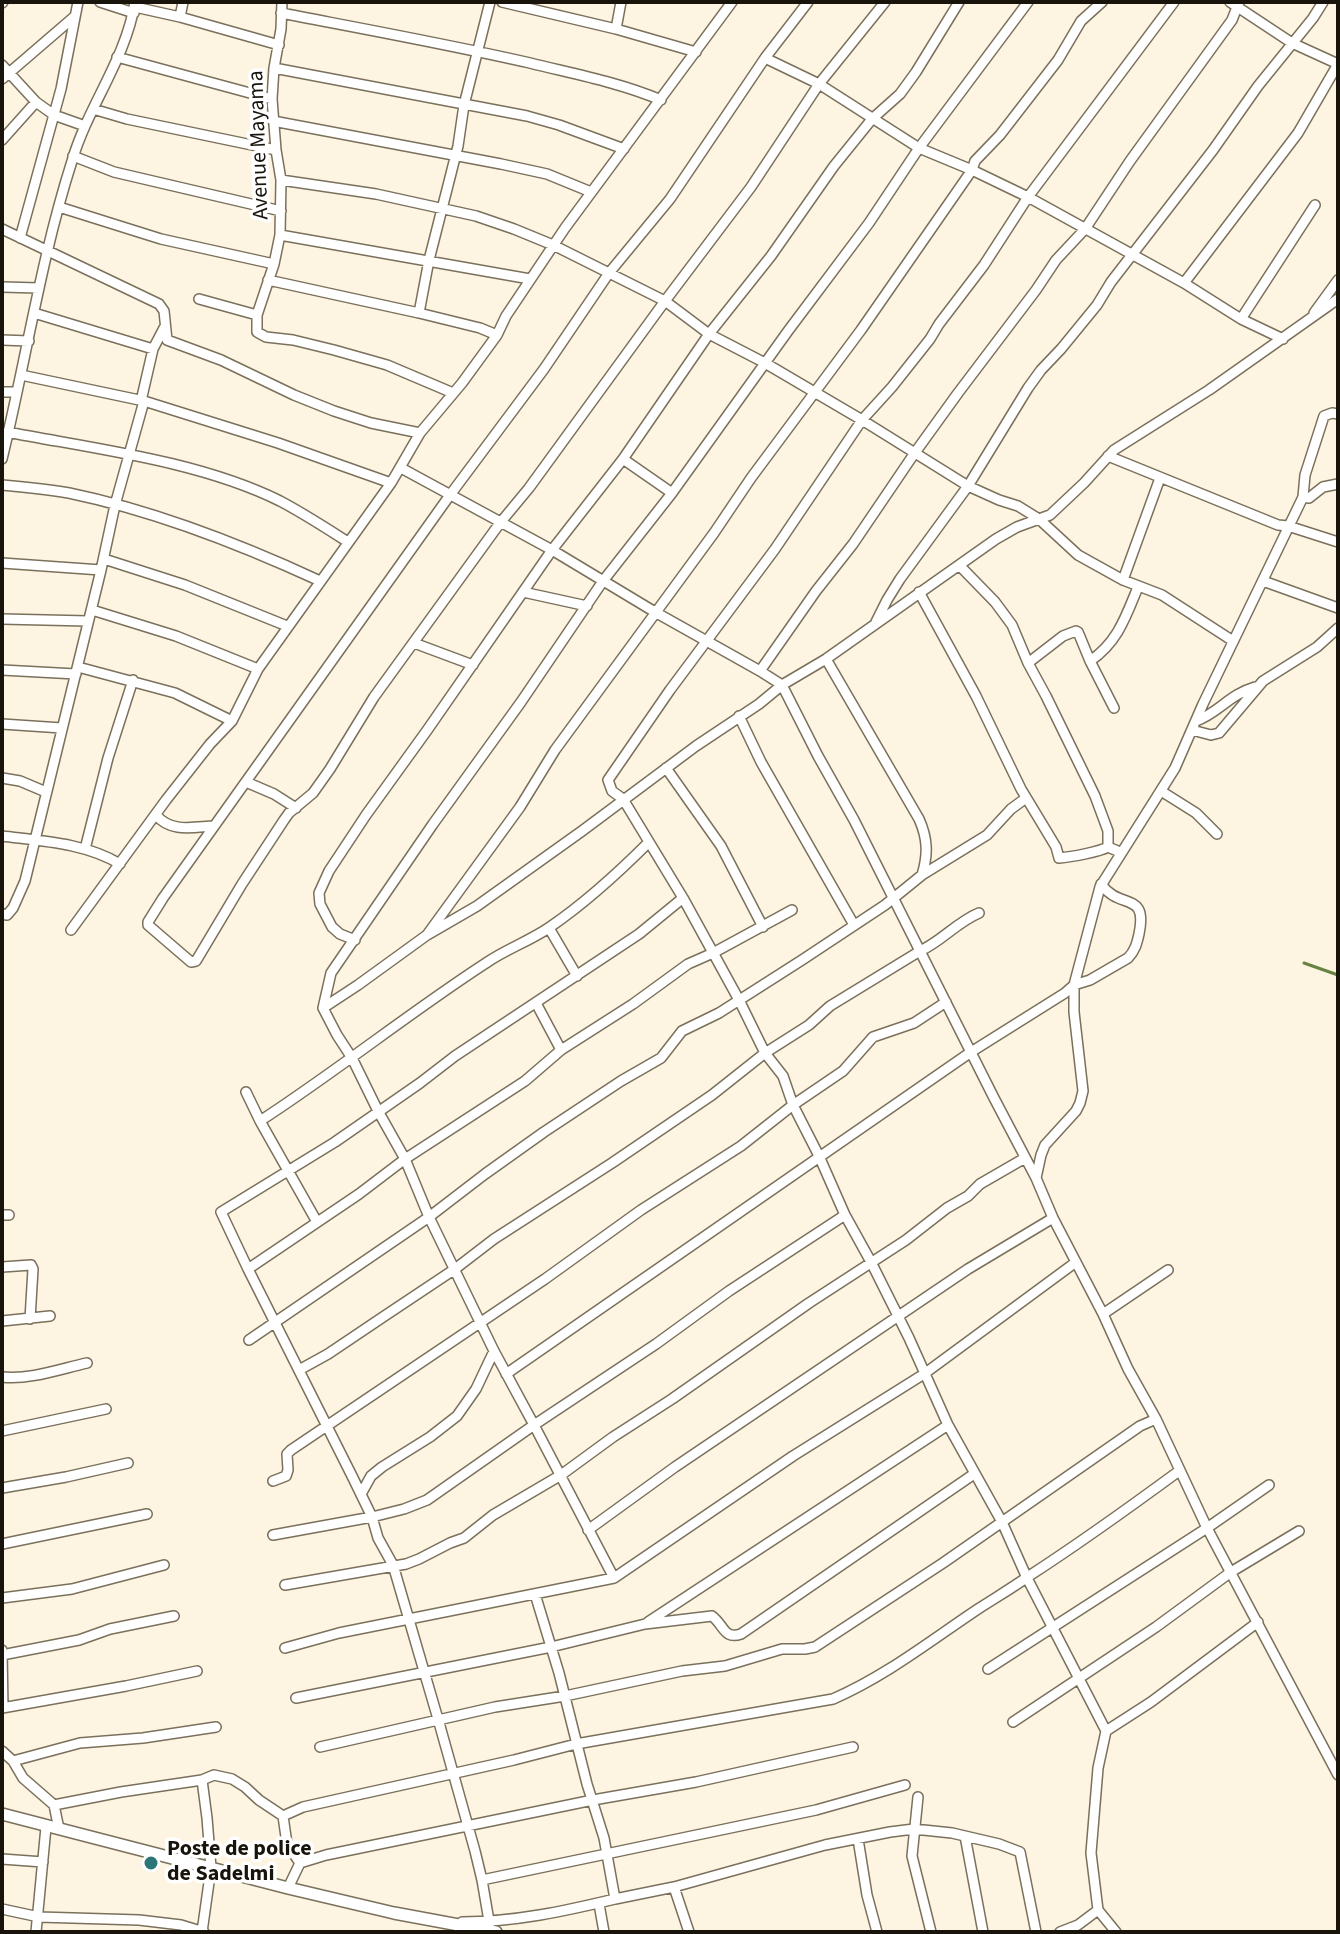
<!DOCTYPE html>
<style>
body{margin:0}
#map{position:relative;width:1340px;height:1934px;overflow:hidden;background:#fdf4e1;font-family:"Source Sans 3",sans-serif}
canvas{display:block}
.frame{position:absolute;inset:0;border:4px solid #18140c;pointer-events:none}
</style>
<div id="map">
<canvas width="1340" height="1934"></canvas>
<div class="frame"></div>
</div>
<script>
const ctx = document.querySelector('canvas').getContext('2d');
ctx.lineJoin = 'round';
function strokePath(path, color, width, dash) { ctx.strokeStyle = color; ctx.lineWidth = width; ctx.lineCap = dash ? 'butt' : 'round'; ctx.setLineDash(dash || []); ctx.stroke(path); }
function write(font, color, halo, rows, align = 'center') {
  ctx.font = font + ' "Source Sans 3",sans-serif'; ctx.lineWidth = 7; ctx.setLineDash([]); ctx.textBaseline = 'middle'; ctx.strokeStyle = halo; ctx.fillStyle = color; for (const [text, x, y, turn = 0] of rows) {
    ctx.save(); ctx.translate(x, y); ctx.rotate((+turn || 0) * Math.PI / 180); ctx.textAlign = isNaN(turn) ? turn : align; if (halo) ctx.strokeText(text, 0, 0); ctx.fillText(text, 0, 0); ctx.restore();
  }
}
const stream = new Path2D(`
 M1304,963L1338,975`);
const minor = new Path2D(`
 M100,2L134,13
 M282,2L281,29L274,68L272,99L276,150L281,180L280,235L274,264L257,315V332L266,337L293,340L334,350L387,365L453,393
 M502,2L616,29L696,52
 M808,2L765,58L670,199L609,273L544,369L450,495L163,898L148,922V925L191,962L196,961L242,884L284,820L289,813L313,793L330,769L374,697L500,523L529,488L665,301L751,187L819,84L885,2
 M2,3L3,2
 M135,7L180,17L279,45
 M281,13C364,29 447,44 530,63C574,74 618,82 661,100
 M180,17L183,2
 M616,29L621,2
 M117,57L272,99
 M765,58L819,84L919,148L972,170L1028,197L1184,283L1241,319L1283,339
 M2,65L36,102L54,115L85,126
 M274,68L527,116L559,125L624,149
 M2,79L74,17
 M93,109L127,119L276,150
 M273,121L501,164L547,174L591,192
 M2,140L36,102
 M73,156L114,172L281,211
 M281,180L376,194L476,216L514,229L553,245L665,301L709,334L765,363L862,420L968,486L999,500L1018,506L1039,519L1078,555L1123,580L1162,595L1233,641
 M59,207L161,239L274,264
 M2,229L159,304L164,311L167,340L221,360L294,395L334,411L371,423L420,433
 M280,235L530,279
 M20,238L61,89L78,2
 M268,280L419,313L480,328L497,335
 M1184,283L1298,133L1338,64L1292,43L1230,2
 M2,287L39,288
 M199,299L257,315
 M34,313L153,349
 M419,313L429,260L458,146L464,105L490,2
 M1314,313L1338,280
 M1241,319L1315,205
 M2,340L29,341
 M21,375L144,401L278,443L391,483
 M2,392H17
 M141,401L153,349L164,328
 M1338,414L1332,413L1324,416L1305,475L1303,497L1203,704L1175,768L1100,887L1074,985V1012L1083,1091L1080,1103L1076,1111L1045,1145L1041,1155L1036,1178L1053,1218L1103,1314L1128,1369L1156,1419L1207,1528L1338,1775
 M7,432C95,449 199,461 280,501C303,513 326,528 348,542
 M1108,456L1278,525L1288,526L1338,542
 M2,459C26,360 41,258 72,161C88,106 126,59 135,2
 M623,459L672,493
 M401,468L552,550L655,612L760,671L782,685L826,659L996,539L1017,527L1050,515L1084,483L1114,450L1209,390L1338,299
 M2,485C25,487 47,489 69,493C156,511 240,544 320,581
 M1303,497L1309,498L1323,487L1338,484
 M104,559L185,585L287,626
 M2,563L101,570
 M959,565L995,602L1012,625L1028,663L1046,696L1095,796L1108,831V847
 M1123,580L1160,478
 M1263,581L1338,608
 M523,592L587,606
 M919,592L976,696L1021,789L1056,847L1059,858C1071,857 1099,852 1108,847L1120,852
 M92,610L176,636L258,669
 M2,619L88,621
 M876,622L887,600L900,579L968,486L1028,388L1041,370L1061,349L1097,305L1111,282L1213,150L1258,86L1313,18L1323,2
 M414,643L473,665
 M826,659L919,819C928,839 928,855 922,875
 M1090,661C1118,642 1126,616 1138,587
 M1028,663L1063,636L1076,631L1078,632L1090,661L1114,708
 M78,667L175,693L232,721
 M2,670L76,674
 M760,671L816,591L853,544L914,454L958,393L1036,290L1056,260L1085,229L1130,161L1232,20L1239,2
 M739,716L761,762L854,925
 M1196,721C1217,714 1230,694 1255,687
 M2,724L62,728
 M1192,730L1211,735L1219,733L1263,681L1317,647L1338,628
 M666,768L721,846L763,927
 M2,778L20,781L46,792
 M246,782L274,794L296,808
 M1161,791L1196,813L1217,834
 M156,815C171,833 193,827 214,826
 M2,836C42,841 85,843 120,864
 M85,849L108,758L133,680
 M2,914L7,915L13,908L25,881L101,570L115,505L144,401
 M549,928L577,976
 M71,930L166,800L210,744L232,721L258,669L391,483L420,433L462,383L497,335L506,316L565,228L732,2
 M427,935L520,807L555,750L714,533L751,478L861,330L972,170L975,161L1000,135L1058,60L1081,21L1102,2
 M355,940L340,934L332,927L320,904L319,893L329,871L366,815L428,729L552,550L623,459L709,334L771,256L834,166L872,119L900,94L916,72L959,2
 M536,1003L561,1050
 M323,1008L358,985L427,935L477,906L582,831L696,746L759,704L782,685L818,756L854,820L994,1098L1036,1178
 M246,1092L260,1121L317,1222
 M260,1121C337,1071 409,1013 486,963C506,949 530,941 550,927C585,903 618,873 648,843
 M2,1215H9
 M2,1267L31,1265L33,1269L30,1319
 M248,1269L359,1194L405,1159L525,1081L561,1050L633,1004L688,964L713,953L792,910
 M1103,1314L1168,1270
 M2,1321L50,1316
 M249,1340L429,1217L485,1174L544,1132L621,1081L661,1058L682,1031L719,1013L802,960L885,905L922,875L987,835L1011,809L1026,798
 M299,1370L328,1354L383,1317L455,1269L494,1239L612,1163L712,1095L765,1053L809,1025L830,1006L920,951C942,941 957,922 979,913
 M506,1374L971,1052L1065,993L1074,985L1090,980L1128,958C1135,951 1137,943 1139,934C1148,890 1120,911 1101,884
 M2,1377C30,1380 60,1369 87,1363
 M2,1431L106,1409
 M273,1481L286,1476L288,1470L287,1454L291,1450L545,1279L641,1210L741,1146L793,1105L843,1071L873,1037L914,1023L946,1002
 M2,1488L66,1477L128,1463
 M361,1494L371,1476L382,1467L430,1437L457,1416L476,1389L494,1351
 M588,1530L675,1467L968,1269L1053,1218
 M273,1535L372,1517L404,1509L427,1500L534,1425L656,1344L729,1291L845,1215
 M2,1544L147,1514
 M614,1578L534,1425L494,1351L429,1217L405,1159L378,1111L352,1058L337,1035L323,1008L331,973L433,824L521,702L603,581L672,493L788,331L869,223L919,148L1028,2
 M285,1585L406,1564L419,1559L450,1543L464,1538L493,1515L561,1475L613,1437L672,1399L809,1303L906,1240L947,1208L968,1196L980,1184L1025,1158
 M2,1598L72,1589L164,1565
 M648,1622L948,1425
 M285,1648L339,1633L614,1578L793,1456L924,1374L1076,1262
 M2,1650L3,1708
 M2,1655L79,1640L110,1629L174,1616
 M988,1669L1207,1528L1269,1485
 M296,1698L551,1647L645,1624L712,1616C724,1625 724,1640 741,1634L974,1474
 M2,1708L126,1686L197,1671
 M1013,1722L1156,1627L1231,1572L1299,1531
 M1106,1731L1151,1702L1258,1622
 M320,1747L495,1707L565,1696L682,1671L725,1666L782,1649H805L815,1647L943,1563L1140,1426L1156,1419
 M2,1751L13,1761L23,1778L54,1805L59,1829
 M13,1761L80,1743L143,1738L216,1727
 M202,1780L207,1818L211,1868L202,1932
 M918,1797L912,1856L931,1932
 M54,1805L121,1792L202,1780L214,1775L232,1779L245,1787L259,1800L283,1816
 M965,1836L983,1932
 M858,1839L867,1895L877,1932
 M2,1859L43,1862
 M300,1863L287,1844L283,1816L303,1807L514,1760L576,1744L833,1699C886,1676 930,1641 978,1609C995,1598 1012,1588 1029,1576C1080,1543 1130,1507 1179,1471
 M482,1880L816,1810L905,1785
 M674,1887L689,1932
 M288,1888L300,1863L326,1855L593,1800L696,1782L853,1747
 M615,1899L674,1887L825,1845L890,1832L914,1829L952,1833L999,1844L1020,1852L1036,1932
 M599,1904L604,1932
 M2,1909L39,1917L139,1920L181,1925L204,1932
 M462,1922C515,1922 565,1911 615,1899L604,1838L587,1784L559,1673L535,1594
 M36,1932L46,1827
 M489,1932V1921L482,1880L475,1851L438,1719L393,1565L378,1538L372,1517L352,1476L248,1269L221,1212L335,1142L420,1083L455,1056L639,934L683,898
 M1060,1932L1078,1925L1098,1910
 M1116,1932L1098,1910L1091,1853L1098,1768L1106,1731L1027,1578L1002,1522L948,1425L909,1338L871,1262L845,1215L819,1156L793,1105L783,1076L765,1053L739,1000L683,898L623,799L612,791L608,780L670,690L775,549L862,420L892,387L930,339L939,324L984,265L1028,197L1174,2`);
const tertiary = new Path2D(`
 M2,1814L288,1888L394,1913L496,1932`);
const markers = [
 [151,1863,8,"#2c7679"]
];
const streetNames = [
 ["Avenue Mayama",260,145,-92]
];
const poiNames = [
 ["Poste de police",167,1850],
 ["de Sadelmi",167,1875]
];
strokePath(stream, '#668342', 3);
strokePath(minor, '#7a705b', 12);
strokePath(tertiary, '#7a705b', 14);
strokePath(minor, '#fff', 9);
strokePath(tertiary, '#fff', 11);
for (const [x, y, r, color] of markers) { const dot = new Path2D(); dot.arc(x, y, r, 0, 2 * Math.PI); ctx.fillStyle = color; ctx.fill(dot); strokePath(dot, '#fff', 3); }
write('22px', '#18140c', '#fff', streetNames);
write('bold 22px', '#18140c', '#fff', poiNames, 'left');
</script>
